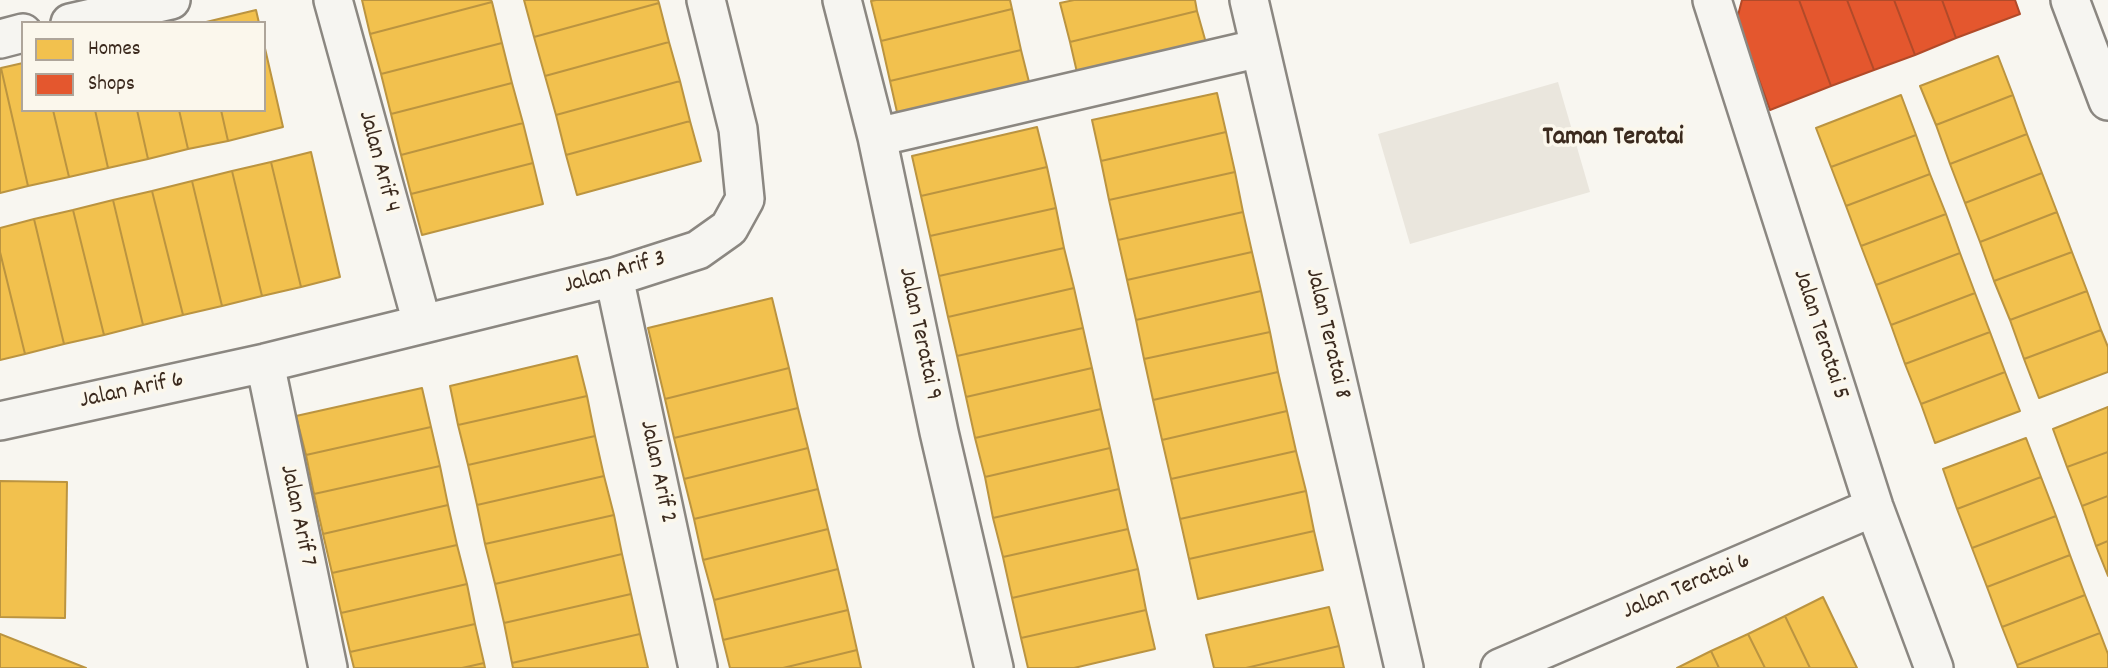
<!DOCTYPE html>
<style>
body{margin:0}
#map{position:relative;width:2108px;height:668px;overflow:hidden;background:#f8f6f0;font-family:Dekko,sans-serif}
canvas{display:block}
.legend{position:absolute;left:21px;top:21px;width:245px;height:91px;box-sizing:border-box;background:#fbf7ec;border:2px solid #aea59a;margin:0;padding:9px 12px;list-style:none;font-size:21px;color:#3b2a1e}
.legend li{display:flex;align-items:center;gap:14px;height:35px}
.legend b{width:35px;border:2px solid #aea59a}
</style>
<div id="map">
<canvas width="2108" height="668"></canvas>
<ul class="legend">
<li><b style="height:19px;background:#f2c14e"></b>Homes</li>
<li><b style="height:19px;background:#e4572e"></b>Shops</li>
</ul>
</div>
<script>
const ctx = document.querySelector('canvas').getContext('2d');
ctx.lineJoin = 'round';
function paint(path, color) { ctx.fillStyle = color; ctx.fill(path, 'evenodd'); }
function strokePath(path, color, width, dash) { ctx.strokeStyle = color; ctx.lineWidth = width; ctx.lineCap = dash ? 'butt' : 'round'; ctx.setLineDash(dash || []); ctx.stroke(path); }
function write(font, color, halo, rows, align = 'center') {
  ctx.font = font + ' Dekko,sans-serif'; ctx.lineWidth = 7; ctx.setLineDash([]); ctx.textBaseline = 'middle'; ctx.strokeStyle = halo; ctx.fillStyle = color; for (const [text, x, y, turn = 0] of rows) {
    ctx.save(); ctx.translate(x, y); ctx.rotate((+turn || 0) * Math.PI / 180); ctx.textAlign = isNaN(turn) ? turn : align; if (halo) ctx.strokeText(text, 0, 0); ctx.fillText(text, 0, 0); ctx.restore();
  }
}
const green = new Path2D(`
 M1558,82L1590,192L1410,244L1378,134Z`);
const homes = new Path2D(`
 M362,0H491L492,2L370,34Z
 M524,0H658L659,3L534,37Z
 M876,0H1010L1012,9L881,41L871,1Z
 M1074,0H1195L1197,11L1070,42L1060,3Z
 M492,2L502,43L381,74L370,34Z
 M659,3L669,42L545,76L534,37Z
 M1012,9L1021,50L890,81L881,41Z
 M256,10L259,23H202Z
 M1197,11L1208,50L1079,81L1070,42Z
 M669,42L680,81L556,115L545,76Z
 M502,43L512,83L391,114L381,74Z
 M264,44L283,127L228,141L221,110H264Z
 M1021,50L1031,90L899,121L890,81Z
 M1998,56L2013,95L1936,125L1920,86Z
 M23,63V110H53L69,177L28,186L1,68Z
 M1,68L28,186L0,193V69Z
 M680,81L690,121L566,155L556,115Z
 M512,83L523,123L401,155L391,114Z
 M1217,93L1226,132L1101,161L1092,120Z
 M1901,95L1916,135L1831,167L1816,128Z
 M2013,95L2027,134L1950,164L1936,125Z
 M53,110H95L108,168L69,177Z
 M95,110H137L148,159L108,168Z
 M137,110H179L188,149L148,159Z
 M179,110H221L228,141L188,149Z
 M690,121L701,161L577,195L566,155Z
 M523,123L533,163L411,194L401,155Z
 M1037,127L1047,167L921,196L912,156Z
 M1226,132L1235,172L1109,200L1101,161Z
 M2027,134L2042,173L1965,203L1950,164Z
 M1916,135L1930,174L1846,206L1831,167Z
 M311,152L340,277L301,287L271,162Z
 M271,162L301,287L262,296L232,171Z
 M533,163L543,204L422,235L411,194Z
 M1047,167L1056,208L930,236L921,196Z
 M232,171L262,296L222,306L192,181Z
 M1235,172L1243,212L1118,240L1109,200Z
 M2042,173L2057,212L1980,242L1965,203Z
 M1930,174L1946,214L1861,246L1846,206Z
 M192,181L222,306L183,315L152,191Z
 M152,191L183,315L143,325L113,200Z
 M113,200L143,325L104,335L73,210Z
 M1056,208L1064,248L939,276L930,236Z
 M73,210L104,335L64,344L34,219Z
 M1243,212L1252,252L1127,280L1118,240Z
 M2057,212L2072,252L1994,281L1980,242Z
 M1946,214L1960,253L1876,285L1861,246Z
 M34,219L64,344L25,354L0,252V228Z
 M1064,248L1074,288L948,317L939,276Z
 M0,252L25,354L0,360Z
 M1252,252L1261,291L1136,320L1127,280Z
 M2072,252L2087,291L2010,320L1994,281Z
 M1960,253L1975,293L1891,325L1876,285Z
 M1074,288L1083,328L957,356L948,317Z
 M1261,291L1270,332L1144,359L1136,320Z
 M2087,291L2101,330L2024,359L2010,320Z
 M1975,293L1990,332L1905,364L1891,325Z
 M772,298L789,368L665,399L648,328Z
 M1083,328L1092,368L966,397L957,356Z
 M2101,330L2108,347V372L2039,398L2024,359Z
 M1270,332L1278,372L1153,400L1144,359Z
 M1990,332L2005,372L1921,404L1905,364Z
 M577,356L587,396L458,425L450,386Z
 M789,368L798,408L674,438L665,399Z
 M1092,368L1101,409L975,438L966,397Z
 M1278,372L1287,411L1162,440L1153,400Z
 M2005,372L2020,411L1935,443L1921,404Z
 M422,388L431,427L306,455L296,416Z
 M587,396L595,436L468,465L458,425Z
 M2108,407V452L2067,467L2053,429Z
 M798,408L808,448L684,479L674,438Z
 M1101,409L1110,448L985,477L975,438Z
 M1287,411L1296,451L1171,479L1162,440Z
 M431,427L440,466L314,494L306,455Z
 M595,436L604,476L477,505L468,465Z
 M2026,438L2041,477L1957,509L1943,469Z
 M808,448L818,489L694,519L684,479Z
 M1110,448L1119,489L993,518L985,477Z
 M1296,451L1306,491L1180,519L1171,479Z
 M2108,452V496L2082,506L2067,467Z
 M440,466L448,505L323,534L314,494Z
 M604,476L614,515L485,544L477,505Z
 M2041,477L2056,516L1972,548L1957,509Z
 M0,481L67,482L65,618L0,617Z
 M818,489L828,529L703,560L694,519Z
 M1119,489L1128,529L1003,557L993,518Z
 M1306,491L1314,531L1189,559L1180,519Z
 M2108,496V541L2096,546L2082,506Z
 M448,505L457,545L332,573L323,534Z
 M614,515L622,554L495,584L485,544Z
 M2056,516L2070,555L1987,587L1972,548Z
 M828,529L838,569L714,600L703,560Z
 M1128,529L1138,569L1012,598L1003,557Z
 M1314,531L1323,570L1198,599L1189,559Z
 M2108,541V576L2096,546Z
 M457,545L467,584L341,613L332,573Z
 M622,554L631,594L504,623L495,584Z
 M2070,555L2085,595L2002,627L1987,587Z
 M838,569L848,610L723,640L714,600Z
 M1138,569L1146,610L1021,638L1012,598Z
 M467,584L475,624L350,652L341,613Z
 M631,594L640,634L512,663L504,623Z
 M2085,595L2100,633L2017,665L2002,627Z
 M1823,597L1857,668H1810L1785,616Z
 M1329,607L1339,646L1246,668H1214L1206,635Z
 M848,610L857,650L783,668H730L723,640Z
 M1146,610L1155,649L1074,668H1028L1021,638Z
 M1785,616L1810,668H1765L1748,634Z
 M475,624L484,663L462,668H354L350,652Z
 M2100,633L2108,654V668H2018L2017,665Z
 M0,634L86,668H0Z
 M640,634L648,668H513L512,663Z
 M1748,634L1765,668H1719L1711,651Z
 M1339,646L1344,668H1246Z
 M857,650L861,668H783Z
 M1711,651L1719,668H1677Z
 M484,663L485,668H462Z`);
const shops = new Path2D(`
 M1742,0H1799L1831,86L1770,110L1737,19Z
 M1799,0H1847L1874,70L1831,86Z
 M1847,0H1894L1915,55L1874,70Z
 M1894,0H1942L1956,38L1915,55Z
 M1942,0H2015L2020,14L1956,38Z`);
const street = new Path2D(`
 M333,0L422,323
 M842,0L877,137L939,432L994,668
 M1249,0L1404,668
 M1712,0L1874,507L1934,668
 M2070,0L2108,101
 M70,23L171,0
 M0,39L23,33
 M877,137L1260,48
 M614,277L698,668
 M265,363L328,668
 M0,421L265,363L614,277L698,250L729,228L745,199L738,129L706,0
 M1500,668L1874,507`);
const streetNames = [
 ["Jalan Arif 4",377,162,75],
 ["Jalan Arif 3",615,274,-16],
 ["Jalan Teratai 9",918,334,78],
 ["Jalan Teratai 8",1326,334,77],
 ["Jalan Teratai 5",1819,335,72],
 ["Jalan Arif 6",132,392,-12],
 ["Jalan Arif 2",656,472,78],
 ["Jalan Arif 7",296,516,78],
 ["Jalan Teratai 6",1687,588,-23]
];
const neighbourhoodNames = [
 ["Taman Teratai",1613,139]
];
paint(green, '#eae6dd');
paint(homes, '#f2c14e');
strokePath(homes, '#bb9440', 2);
paint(shops, '#e4572e');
strokePath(shops, '#b14a29', 2);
strokePath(street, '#8b8781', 42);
strokePath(street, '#f6f5f1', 37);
write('24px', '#3b2a1e', '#fbf7ec', streetNames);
write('bold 26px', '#3b2a1e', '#fbf7ec', neighbourhoodNames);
</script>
